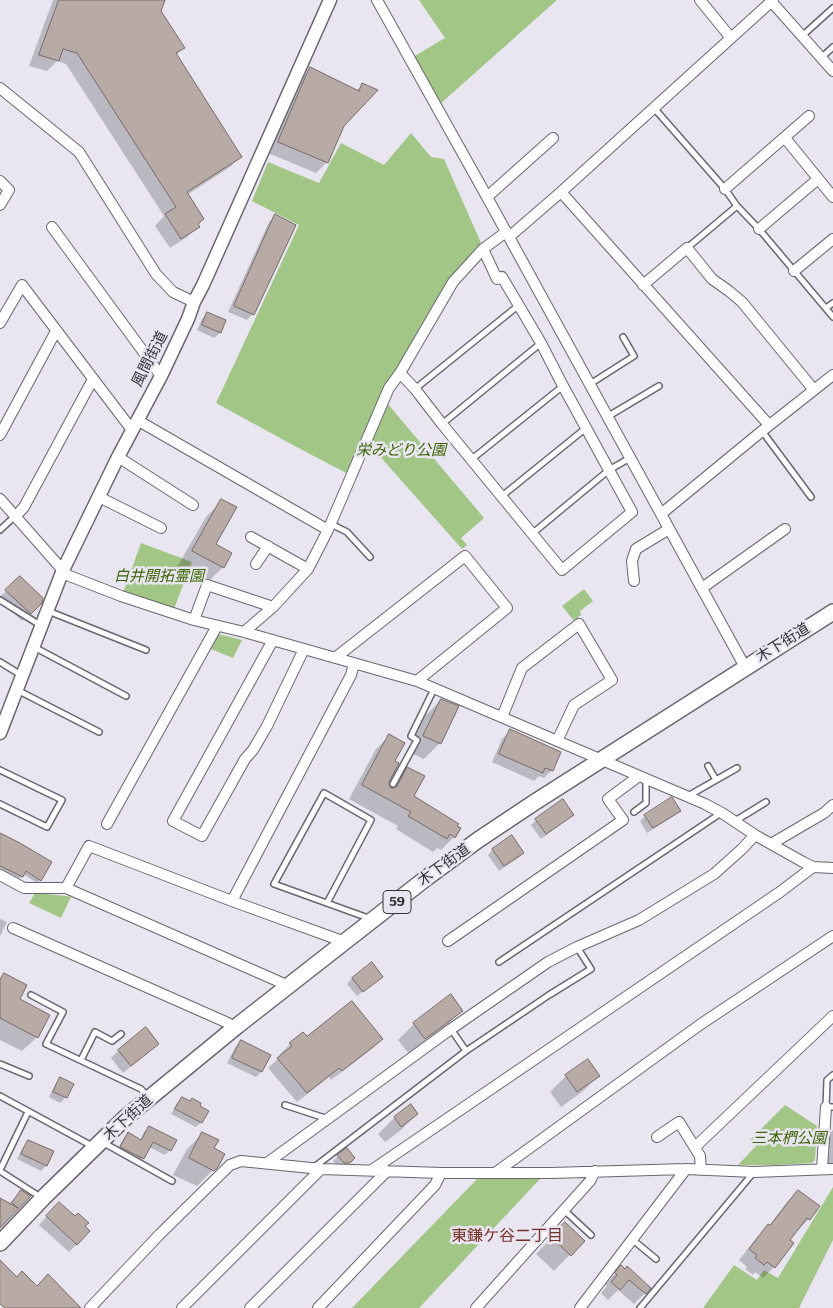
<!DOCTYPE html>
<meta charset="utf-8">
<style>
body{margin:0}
canvas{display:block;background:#e9e6f1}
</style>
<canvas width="833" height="1308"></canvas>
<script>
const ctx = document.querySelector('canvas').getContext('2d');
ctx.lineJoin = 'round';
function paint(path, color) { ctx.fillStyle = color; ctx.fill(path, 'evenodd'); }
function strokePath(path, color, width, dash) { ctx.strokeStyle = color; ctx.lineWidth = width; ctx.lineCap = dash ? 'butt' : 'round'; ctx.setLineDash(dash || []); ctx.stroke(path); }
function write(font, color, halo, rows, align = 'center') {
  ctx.font = font + ' Literata,"Noto Sans JP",serif'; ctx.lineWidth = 5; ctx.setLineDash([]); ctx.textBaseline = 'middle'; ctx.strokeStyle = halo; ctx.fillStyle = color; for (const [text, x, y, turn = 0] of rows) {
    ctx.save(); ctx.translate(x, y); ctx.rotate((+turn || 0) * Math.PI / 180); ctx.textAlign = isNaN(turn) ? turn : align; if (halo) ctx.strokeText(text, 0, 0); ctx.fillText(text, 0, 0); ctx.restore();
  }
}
const green = new Path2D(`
 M419,0H557L440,104L413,57L445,38Z
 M411,133L431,157L444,159L481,243L450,280L348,474L291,444L216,403L299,225L252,201L268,162L319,183L341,143L384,165Z
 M387,403L484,518L461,538L467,545L462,549L369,444Z
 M141,543L192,562L174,609L123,593Z
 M584,589L593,601L580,611L581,615L574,621L562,606Z
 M218,634L242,640L233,658L211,649Z
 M35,893L66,896L71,897L61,918L29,903Z
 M785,1105L817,1126L815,1160L812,1163L775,1165H738L756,1146L750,1140Z
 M479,1177L540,1179L419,1308H352Z
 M833,1187V1240L799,1308H703L734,1265L757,1280L764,1270L778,1278Z`);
const shadow = new Path2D(`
 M53,0H164L160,11L183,48L176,55L240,157L230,167L187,195L198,227L187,237L170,248L155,226L164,216L66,64L57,61L47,71L29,66Z
 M311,69L356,91L362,85L375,91L343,125L327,162L316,173L268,153L300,79Z
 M276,215L253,314L247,320L228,312L269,222Z
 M208,313L225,321L220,333L214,338L197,330L202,319Z
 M222,501L215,545L223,567L207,583L177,567L206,517Z
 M20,577L40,602L22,621L0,601V597Z
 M441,700L440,743L424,759L408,752L425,716Z
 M510,731L552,770L544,778L539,776L534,781L492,762L502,739Z
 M389,736L394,762L388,782L391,789L394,782L407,769L412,797L456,827L454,837L441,850L437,848L433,852L396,829L398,826L349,799L376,749Z
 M679,810L674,816L647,833L640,821L645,816Z
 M536,820H567L541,839L531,825Z
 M0,833L6,836L40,880L37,883L23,874L19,880L0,870Z
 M493,849L523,853L518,858L499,871L488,855Z
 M0,919L7,922L0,936Z
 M4,974L37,1037L22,1051L0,1040V978Z
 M382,977L357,996L347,984L352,978Z
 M462,1010L446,1026L409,1054L398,1040L414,1024Z
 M303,1034L306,1037L382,1039L372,1049L331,1080L329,1077L297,1102L268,1068L282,1055L280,1054L290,1044Z
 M241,1041L261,1072L256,1077L227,1063L236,1046Z
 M158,1043L150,1051L123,1073L111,1058L119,1050Z
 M566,1076H598L582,1092L561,1107L550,1092Z
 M61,1078L72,1084L66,1097L60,1103L49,1097L56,1083Z
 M182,1098L201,1122L196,1127L171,1114L177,1103Z
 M410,1106L417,1114L401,1130L385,1142L378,1134L394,1118Z
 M149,1127L170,1150L165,1155L149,1147L143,1158L138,1163L116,1152L123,1139L128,1134L140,1140L144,1132Z
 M833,1130V1166L823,1165L824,1139Z
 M203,1133L212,1149L217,1166L197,1186L173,1175L187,1149Z
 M29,1141L52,1152L46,1166L41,1171L17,1159L24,1146Z
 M338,1156L354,1158L343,1168H339L333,1161Z
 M21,1191L29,1196L0,1226V1199L9,1204Z
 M798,1191L818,1207L809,1219L798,1230L797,1229L788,1241L774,1267L763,1278L755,1272L753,1275L745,1269L747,1267L739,1260L758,1236L769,1226L787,1202Z
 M51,1212L77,1244L69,1252L39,1225Z
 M565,1224L583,1241L554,1271L536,1254Z
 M621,1267L650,1288L634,1304L618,1290L608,1300L601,1293L607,1286L605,1285L611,1278Z`);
const building = new Path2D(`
 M59,0H165L161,11L185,48L176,53L242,157L187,192L204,219L198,224L200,227L181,239L165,214L176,207L77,53L63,49L59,61L39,55Z
 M310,67L359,91L362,83L378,90L344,126L328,163L278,142Z
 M275,214L296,225L254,315L234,306Z
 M207,312L226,320L221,333L202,325Z
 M221,499L237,507L216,544L232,553L224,568L192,551Z
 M20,576L43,598L42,603L31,614L5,590Z
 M441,699L459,706L441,744L423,736Z
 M510,729L561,752L553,771L545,768L543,773L499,754Z
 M389,734L405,743L395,761L399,763L389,782L390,787L393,788L397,786L407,767L425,776L414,796L459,824L457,826L461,828L455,838L450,834L447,839L408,816L411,812L362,785Z
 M672,797L681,811L653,828L644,815Z
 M563,799L574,815L546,834L535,819Z
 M0,833L20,843L52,862L41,881L26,871L23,877L0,866Z
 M512,835L524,853L504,866L492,849Z
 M372,962L383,977L363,992L352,978Z
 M4,973L27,985L20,999L50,1015L38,1038L0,1018V980Z
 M451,994L463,1011L425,1039L413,1023Z
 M352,1001L383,1039L342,1071L339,1068L307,1093L277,1058L292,1046L289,1043L303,1032L307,1036Z
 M146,1027L159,1044L131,1066L118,1050Z
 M241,1040L271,1055L262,1072L232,1058Z
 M588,1059L600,1076L577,1092L565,1075Z
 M60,1077L74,1084L67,1098L53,1092Z
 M182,1097L190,1101L192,1098L201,1103L200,1106L209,1111L202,1123L175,1109Z
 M411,1104L418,1114L401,1127L394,1117Z
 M149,1126L177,1140L171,1151L153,1142L144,1159L120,1147L128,1132L141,1140Z
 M202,1132L219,1140L214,1148L225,1154L218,1167L214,1171L189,1158Z
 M28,1140L54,1151L47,1166L21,1154Z
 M347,1148L355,1158L350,1163H344L337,1155Z
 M21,1190L31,1196L0,1228V1198L18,1208L12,1203Z
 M798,1190L820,1206L810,1220L807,1218L790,1240L794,1243L775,1268L767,1262L764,1265L755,1258L757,1255L749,1249L768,1224L770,1225Z
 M59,1202L75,1216L78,1213L89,1223L85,1226L90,1231L77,1245L46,1216Z
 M565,1222L585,1241L571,1256L551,1237Z
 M0,1260L17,1277L22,1271L37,1286L48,1274L81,1308H5L0,1304Z
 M621,1265L625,1269L627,1266L651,1288L646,1294L629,1280L620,1290L611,1282L617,1275L615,1273Z`);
const service = new Path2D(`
 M802,36L833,8
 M821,58L833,47
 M654,108L725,189L737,206L759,229L833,317
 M687,248L737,206
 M826,308L833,303
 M590,384L634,356L623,337
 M415,389L519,305
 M607,417L659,386
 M442,424L541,343
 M762,431L811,497
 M472,459L563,386
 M502,496L586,428
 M331,524L347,532L370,557
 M0,530L15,516
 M533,533L609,470L630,458
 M0,600L40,625
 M48,611L146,650
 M34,647L126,696
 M0,662L21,675
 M17,690L99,732
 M708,766L716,780
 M0,770L62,800L47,827L0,804
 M393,784L417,740L411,736L434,689
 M688,796L737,768
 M634,812L646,803V779
 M735,821L766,802
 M327,903L371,820L324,793L274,884L371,919
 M499,962L721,813
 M31,995L63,1012L46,1044L141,1089L147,1096
 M451,1029L466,1051
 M81,1060L95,1032L112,1041L121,1034
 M0,1064L29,1076
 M833,1075L827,1080L826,1107H833
 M0,1096L94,1147
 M285,1105L328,1119
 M104,1143L172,1181
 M313,1168L466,1051L549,995L591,969L577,947
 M0,1170L28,1112
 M0,1171L42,1198
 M564,1210L591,1235
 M633,1240L656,1259
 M640,1308L754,1172`);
const minor = new Path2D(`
 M377,0L487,197L745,667
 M700,0L731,38
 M770,0L833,71
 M0,88L79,152L156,274L173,292L194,302
 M785,138L833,197
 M0,181L9,190L0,205
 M725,189L809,116
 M561,192L769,425
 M487,197L553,138
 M52,227L161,376
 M759,229L818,179
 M509,237L561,192L773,0
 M794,271L833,239
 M643,285L687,248L712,279L729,291L742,302L814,390
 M0,323L22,285L132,430
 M400,373L415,389L442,424L562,570L632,512L563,386L541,343L502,277L497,279L483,249
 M137,420L328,530
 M0,435L56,331
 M118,457L193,505
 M99,497L161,528
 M0,499L67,575L121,596L194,620L244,632L417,681L705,804L722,813L755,835L803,862L813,867L833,868
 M661,514L762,431L833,375
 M16,516L24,507L93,379
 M251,537L308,569
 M256,564L268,546
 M634,581L632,561L636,549L669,529
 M702,588L785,529
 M194,620L207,585L273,607
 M244,632L273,607L308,569L328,530L389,388L400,373L453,282L483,249L506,232
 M273,640L173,821L202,836L245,759L253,750L267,726L304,649
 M335,658L465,556L507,608L417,681
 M502,717L522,668L579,624L612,680L574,705L557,741
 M107,824L217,626
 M771,844L824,813L833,805
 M0,875L24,888H66L289,986
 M66,888L89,846L232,901L345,942
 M232,901L351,675L354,663
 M13,928L228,1023L232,1031
 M448,941L623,820L608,799L639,776
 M657,1137L679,1122L700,1156L701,1170
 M695,1147L833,1016
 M267,1163L451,1029L548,962L577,947L639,920L714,874L742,849L755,835
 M822,1169L826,1107
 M372,1170L780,892L813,867
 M495,1173L701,1024L833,936
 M90,1308L159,1235L230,1165L241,1161L321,1169L441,1173H551L686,1169L754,1172L833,1169
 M182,1308L321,1169
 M250,1308L387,1171
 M318,1308L435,1185L441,1173
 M476,1308L590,1181L595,1171
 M580,1308L686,1169`);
const tertiary = new Path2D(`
 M0,733L63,570L118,457L161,376L188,319L194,302L203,285L330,0`);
const primary = new Path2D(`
 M0,1243L43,1198L125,1118L237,1026L425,879L478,840L535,802L833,612`);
const shields = [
 [397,902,28]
];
const shieldNames = [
 ["59",397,902]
];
const streetNames = [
 ["風間街道",150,359,-63],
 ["木下街道",783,643,-32],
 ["木下街道",444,865,-36],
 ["木下街道",128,1118,-42]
];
const parkNames = [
 ["栄みどり公園",401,451],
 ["白井開拓霊園",159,577],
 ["三本椚公園",789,1139]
];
const neighbourhoodNames = [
 ["東鎌ケ谷二丁目",507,1236]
];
paint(green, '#a2c686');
paint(shadow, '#0003');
paint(building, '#b8aba6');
strokePath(building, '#766a66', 1);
strokePath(service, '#696670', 8);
strokePath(minor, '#696670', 12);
strokePath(tertiary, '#696670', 15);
strokePath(primary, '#696670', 18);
strokePath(service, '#fff', 5);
strokePath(minor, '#fff', 10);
strokePath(tertiary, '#fff', 12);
strokePath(primary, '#fff', 15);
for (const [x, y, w] of shields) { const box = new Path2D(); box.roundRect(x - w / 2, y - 11.5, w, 23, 4); ctx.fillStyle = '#e9e6f1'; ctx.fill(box); strokePath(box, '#333236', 1); }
write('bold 14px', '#333236', null, shieldNames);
write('15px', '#333236', '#e9e6f1', streetNames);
write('italic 15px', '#3c6404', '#e9e6f1', parkNames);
write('16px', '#76302a', '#e9e6f1', neighbourhoodNames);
</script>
